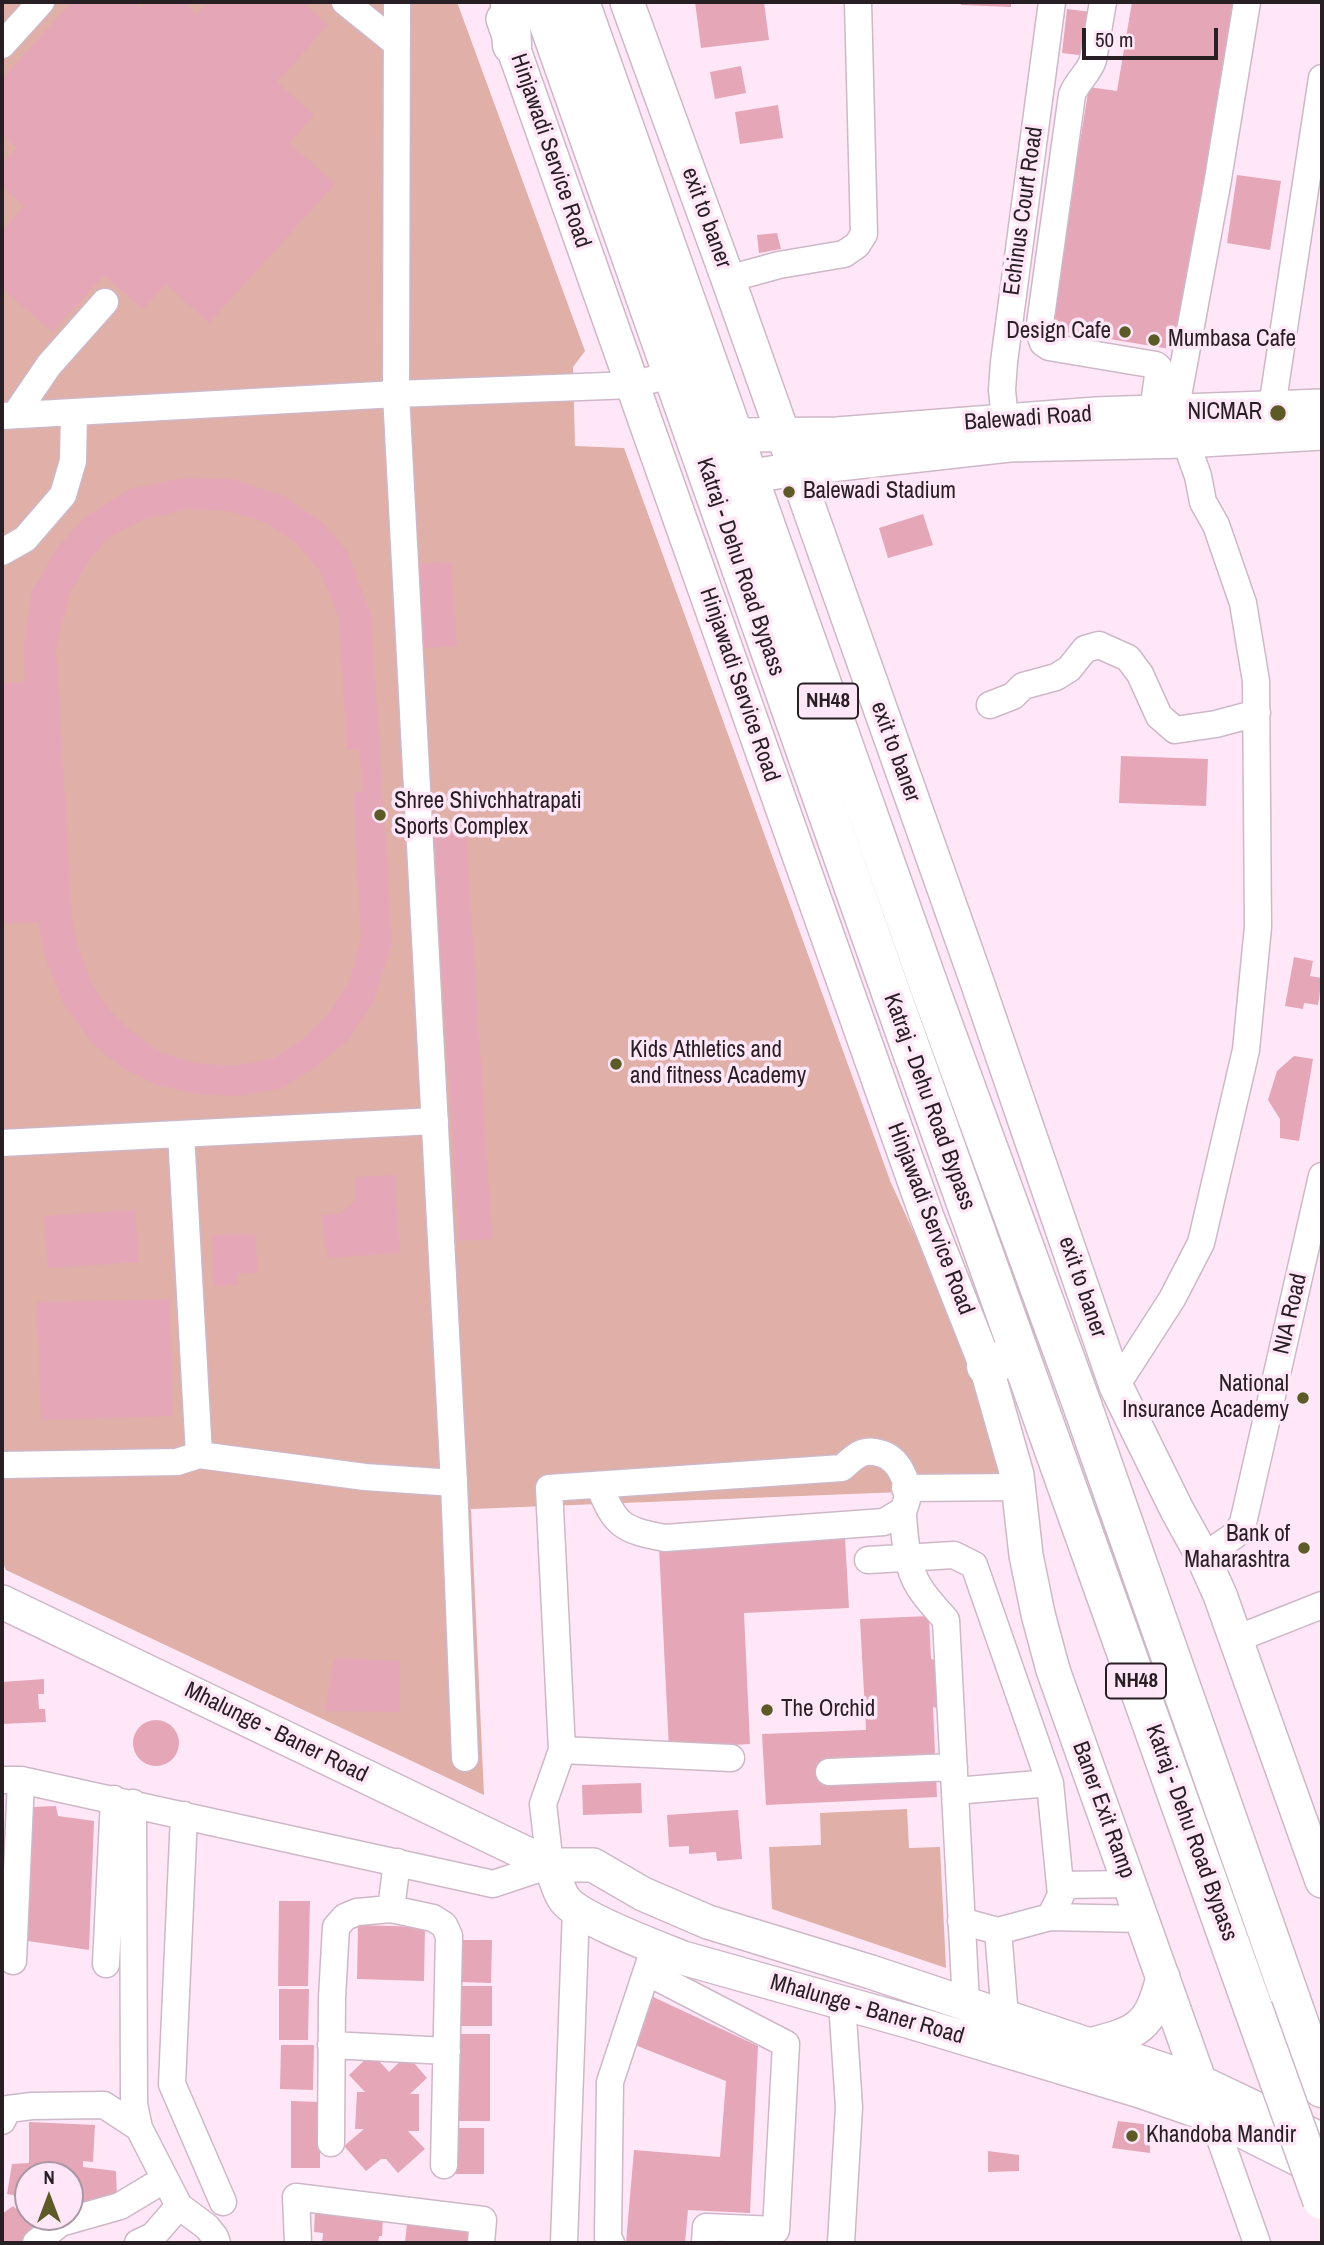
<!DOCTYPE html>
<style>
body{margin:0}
#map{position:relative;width:1324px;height:2245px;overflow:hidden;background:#ffe7f8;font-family:"Archivo Narrow",sans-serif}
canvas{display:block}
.frame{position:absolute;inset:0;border:4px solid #281f25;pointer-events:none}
.north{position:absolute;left:14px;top:2161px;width:70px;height:70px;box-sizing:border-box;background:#ffe7f8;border:2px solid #a997a4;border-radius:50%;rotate:0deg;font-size:19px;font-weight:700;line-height:28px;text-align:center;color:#281f25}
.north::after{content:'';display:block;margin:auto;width:24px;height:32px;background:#5c5b27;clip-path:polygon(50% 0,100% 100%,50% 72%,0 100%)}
.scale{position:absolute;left:1082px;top:28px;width:136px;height:32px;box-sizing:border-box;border:4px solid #281f25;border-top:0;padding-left:9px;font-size:21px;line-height:24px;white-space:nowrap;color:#281f25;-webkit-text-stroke:5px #ffe7f8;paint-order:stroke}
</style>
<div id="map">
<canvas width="1324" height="2245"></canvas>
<div class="frame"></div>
<div class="north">N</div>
<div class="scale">50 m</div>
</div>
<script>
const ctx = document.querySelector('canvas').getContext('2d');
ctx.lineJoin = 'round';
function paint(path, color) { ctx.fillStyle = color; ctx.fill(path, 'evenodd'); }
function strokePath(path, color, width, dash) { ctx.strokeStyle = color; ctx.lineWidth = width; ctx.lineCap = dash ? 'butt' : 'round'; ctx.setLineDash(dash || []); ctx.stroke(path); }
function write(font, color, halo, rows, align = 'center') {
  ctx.font = font + ' "Archivo Narrow",sans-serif'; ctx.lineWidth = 7; ctx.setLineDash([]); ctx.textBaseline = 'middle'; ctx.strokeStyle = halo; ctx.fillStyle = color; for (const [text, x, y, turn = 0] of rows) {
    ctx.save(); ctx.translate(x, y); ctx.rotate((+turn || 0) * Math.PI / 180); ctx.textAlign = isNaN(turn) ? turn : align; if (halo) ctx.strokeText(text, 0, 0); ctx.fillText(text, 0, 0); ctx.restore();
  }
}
const green = new Path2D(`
 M2,2H457L585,351L573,367L575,446L624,448L891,1183L927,1261L991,1419L1003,1488L471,1509L484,1795L6,1570L2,1561Z
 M907,1809L909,1848L940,1847L946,1968L772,1909L769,1847L821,1845L820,1813Z`);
const building = new Path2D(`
 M72,2H134L140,8L145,2H184L197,14L208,2H302L328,25L277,82L314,115L289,143L335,184L209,323L166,284L143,309L104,275L52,332L2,288V231L24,206L2,186V164L17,148L2,135V79Z
 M695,2H764L769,40L701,48Z
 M961,2H1011V7L961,5Z
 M1132,2H1234L1176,350L1049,329L1089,87L1117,91Z
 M1067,9L1091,12L1086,56L1062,53Z
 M741,66L746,93L715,99L710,72Z
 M778,105L783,138L740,144L735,112Z
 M1237,175L1281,181L1270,250L1227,243Z
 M777,233L781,249L759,253L757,235Z
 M184,478L232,479L284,496L323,523L348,553L371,615L392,943L373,1003L347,1041L318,1065L283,1088L239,1096L196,1094L157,1085L121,1067L91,1042L62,1001L45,957L38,922L2,924V683L25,682L24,643L32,591L58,547L85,517L130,489ZM188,509L228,511L267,523L296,543L320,571L339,618L347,750L359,749L363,791L353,793L361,937L349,982L330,1012L303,1039L275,1058L235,1066L196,1063L162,1053L132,1032L111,1012L93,986L79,950L72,920L56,649L69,595L88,561L109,537L142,520Z
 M923,514L933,545L888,558L879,528Z
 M451,562L457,646L424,648L418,564Z
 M1121,756L1208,759L1206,806L1119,803Z
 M466,831L492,1239L459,1241L433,833Z
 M1294,957L1313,961L1310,976L1322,978L1318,1005L1304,1003L1303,1009L1285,1006Z
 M1294,1056L1313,1059L1299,1141L1280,1138V1119L1268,1100L1277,1071Z
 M395,1175L400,1253L328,1258L321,1215L341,1213L355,1201V1177Z
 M135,1210L139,1262L48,1268L44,1216Z
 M256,1234L257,1273L238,1274V1285L214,1286L212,1235Z
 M169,1299L173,1416L41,1420L37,1302Z
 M845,1537L849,1608L744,1613L750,1744L669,1749L659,1547Z
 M929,1616L931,1659L957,1666L959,1714L933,1707L937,1797L766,1805L762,1734L866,1730L860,1619Z
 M334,1658L400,1661V1712L325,1711Z
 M44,1679V1694H38L39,1709H45L46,1722L2,1724V1682Z
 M133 1743a23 23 0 1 1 46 0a23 23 0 1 1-46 0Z
 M641,1783L642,1813L583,1815L582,1785Z
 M56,1806L58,1816L94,1821L89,1950L28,1941L33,1807Z
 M738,1810L742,1859L717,1861L716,1852L689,1854V1846L669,1847L667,1815Z
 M279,1901H310L308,1986H278Z
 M358,1925L425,1927L424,1981L357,1979Z
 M461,1940H492L491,1983L461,1982Z
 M461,1986H492V2026H461Z
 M279,1989H309L308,2040H279Z
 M649,1995L758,2046L750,2213L688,2210L685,2243H626L634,2150L720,2157L726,2081L630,2043Z
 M457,2034H490V2121H457Z
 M281,2045H314L313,2090L280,2089Z
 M372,2053L389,2072L407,2055L427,2078L410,2094H419V2131H408L425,2149L398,2173L386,2159H381L366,2171L344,2146L364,2129H355L357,2092H365L349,2075Z
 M291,2101L320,2102V2168H291Z
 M1118,2121L1150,2125V2153L1112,2148Z
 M29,2122L95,2125L93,2162L83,2161V2167L116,2171L117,2198L70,2203V2175H28V2198L7,2194L12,2164L29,2163Z
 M455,2128H484V2174H455Z
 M988,2151L1019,2155V2171L988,2172Z
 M13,2206L34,2225L25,2243H2V2214Z
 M315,2211L383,2217L382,2236H379L378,2243H322L323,2233L314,2232Z
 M407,2224L479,2229L478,2243H405Z`);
const minor = new Path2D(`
 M345,2L397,44
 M397,2L396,394L454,1483L465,1758
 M1103,2L1093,60C1089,73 1077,81 1072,95L1039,331L1043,343L1049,347L1156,365L1159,368L1153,412
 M2,45L41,2
 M728,279L779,265L844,254L857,245L864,234L858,2
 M1272,407L1322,78
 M15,415L49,365L105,302
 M2,416L396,394L633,385L672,374
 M1005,420L1002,390L1004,362L1052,2
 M2,552L25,539L63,495L73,461L74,412
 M990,705L1013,696L1023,686L1056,677L1069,669L1085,649L1099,645L1128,658L1140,674L1159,716L1175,730L1216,724L1257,713
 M181,1134L199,1455
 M2,1143L435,1121
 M1116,1386L1172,1299L1201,1243L1246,1050L1252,988L1258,927L1256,681L1243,603L1216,525L1203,502L1198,476L1175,412L1217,185L1247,2
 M2,1465L177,1462L199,1455L365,1477L454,1483
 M599,1485C615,1526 623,1530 665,1538L884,1522L902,1511
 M905,1488L1018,1487
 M1203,1557L1235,1535L1243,1523L1322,1176
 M868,1560L954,1555L974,1565L1050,1783L1061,1895L1050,1917L998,1931L961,1921
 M1236,1639L1322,1605
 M562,1750L731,1758
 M829,1772L954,1767
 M2,1780H21L493,1884L550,1865L543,1804L562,1750L549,1488L842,1468C854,1457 862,1448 879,1453C898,1457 909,1481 907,1499C906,1505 903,1509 903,1515C904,1529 905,1544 908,1557C913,1586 928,1599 946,1620L966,2003
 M955,1791L1050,1783
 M133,1803L134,2104L139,2128L179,2206L207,2227L215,2237L217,2243
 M184,1815L172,2084L223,2202
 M397,1862L391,1909L433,1918L444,1925L449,1936L444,2165
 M1060,1885L1130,1884
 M1050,1917L1142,1919
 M998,1931L1005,2016L999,2033
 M13,1961L21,1780
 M106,1964L114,1799
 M647,1972L786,2044L776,2230L706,2227L705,2243
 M331,2045L447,2051
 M1212,2116L1257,2243
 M2,2121L8,2109L32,2106L104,2105L139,2128
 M331,2143L332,1998L336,1927L345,1917L357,1912L391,1909
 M36,2243L60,2223L120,2206L165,2179
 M138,2243L153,2236L179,2206
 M298,2243L296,2197L483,2220L481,2243
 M564,2243L576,1909
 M611,2243L608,2238L610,2082L652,1955
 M841,2243L849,2107L842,2002`);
const major = new Path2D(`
 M627,2L728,279L976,979L1116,1386L1177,1510L1203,1557L1220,1595L1322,1881
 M503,19L927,1217L986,1366L1017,1475L1026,1555L1038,1614L1053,1670L1212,2116
 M734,435L837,434L1096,414L1322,406
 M748,477L794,469L1009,445L1185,441L1322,433
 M2,1602L550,1865H593L643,1894L708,1922L871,1972L1200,2082L1322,2140
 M550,1865C555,1875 558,1891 565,1900C580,1919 658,1948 683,1958L911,2022L1140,2091L1212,2116L1322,2171
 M1090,2045C1139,2032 1150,2028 1163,1977`);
const highway = new Path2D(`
 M510,2L512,45
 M541,2L896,1007L1253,2008
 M580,2L932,994L1080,1399L1322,2088
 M986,1366L1019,1354`);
const highwayBridge = new Path2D(`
 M1253,2008L1322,2200`);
const markers = [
 [1125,332,7,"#5c5b27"],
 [1154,340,7,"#5c5b27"],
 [1278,413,9,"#5c5b27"],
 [789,492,7,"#5c5b27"],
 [380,815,7,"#5c5b27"],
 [616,1064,7,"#5c5b27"],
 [1303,1398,7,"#5c5b27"],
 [1304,1548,7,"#5c5b27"],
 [767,1710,7,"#5c5b27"],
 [1132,2136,7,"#5c5b27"]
];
const shields = [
 [828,701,60],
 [1136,1681,60]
];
const shieldNames = [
 ["NH48",828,701],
 ["NH48",1136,1681]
];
const streetNames = [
 ["Hinjawadi Service Road",550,151,71],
 ["Echinus Court Road",1024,211,-82],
 ["exit to baner",706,218,70],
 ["Balewadi Road",1028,419,-4],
 ["Katraj - Dehu Road Bypass",740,567,71],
 ["Hinjawadi Service Road",739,685,71],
 ["exit to baner",895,752,70],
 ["Katraj - Dehu Road Bypass",929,1102,70],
 ["Hinjawadi Service Road",930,1219,69],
 ["exit to baner",1082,1287,71],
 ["NIA Road",1291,1314,-77],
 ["Mhalunge - Baner Road",276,1733,26],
 ["Baner Exit Ramp",1103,1810,70],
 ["Katraj - Dehu Road Bypass",1191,1833,70],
 ["Mhalunge - Baner Road",867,2010,16]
];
const poiNames = [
 ["Design Cafe",1111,332,"right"],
 ["Mumbasa Cafe",1168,340],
 ["NICMAR",1262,413,"right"],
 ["Balewadi Stadium",803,492],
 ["Shree Shivchhatrapati",394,802],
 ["Sports Complex",394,828],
 ["Kids Athletics and",630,1051],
 ["and fitness Academy",630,1077],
 ["National",1289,1385,"right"],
 ["Insurance Academy",1289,1411,"right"],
 ["Bank of",1290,1535,"right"],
 ["Maharashtra",1290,1561,"right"],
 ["The Orchid",781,1710],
 ["Khandoba Mandir",1146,2136]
];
paint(green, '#dfafa8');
paint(building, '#e5a7b7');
strokePath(minor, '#ceb8c8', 29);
strokePath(major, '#ceb8c8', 36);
strokePath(highway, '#ceb8c8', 41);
strokePath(minor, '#fff', 26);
strokePath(major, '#fff', 33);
strokePath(highway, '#fff', 38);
strokePath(highwayBridge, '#ceb8c8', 41, []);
strokePath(highwayBridge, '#fff', 38);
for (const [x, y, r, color] of markers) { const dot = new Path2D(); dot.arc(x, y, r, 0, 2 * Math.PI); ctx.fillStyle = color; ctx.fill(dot); strokePath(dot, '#ffe7f8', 2.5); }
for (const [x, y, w] of shields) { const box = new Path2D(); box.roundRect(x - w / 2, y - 17.5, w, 35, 5); ctx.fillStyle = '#ffe7f8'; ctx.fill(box); strokePath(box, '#281f25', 2); }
write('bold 21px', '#281f25', null, shieldNames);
write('23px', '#281f25', '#ffe7f8', streetNames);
write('23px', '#281f25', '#ffe7f8', poiNames, 'left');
</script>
